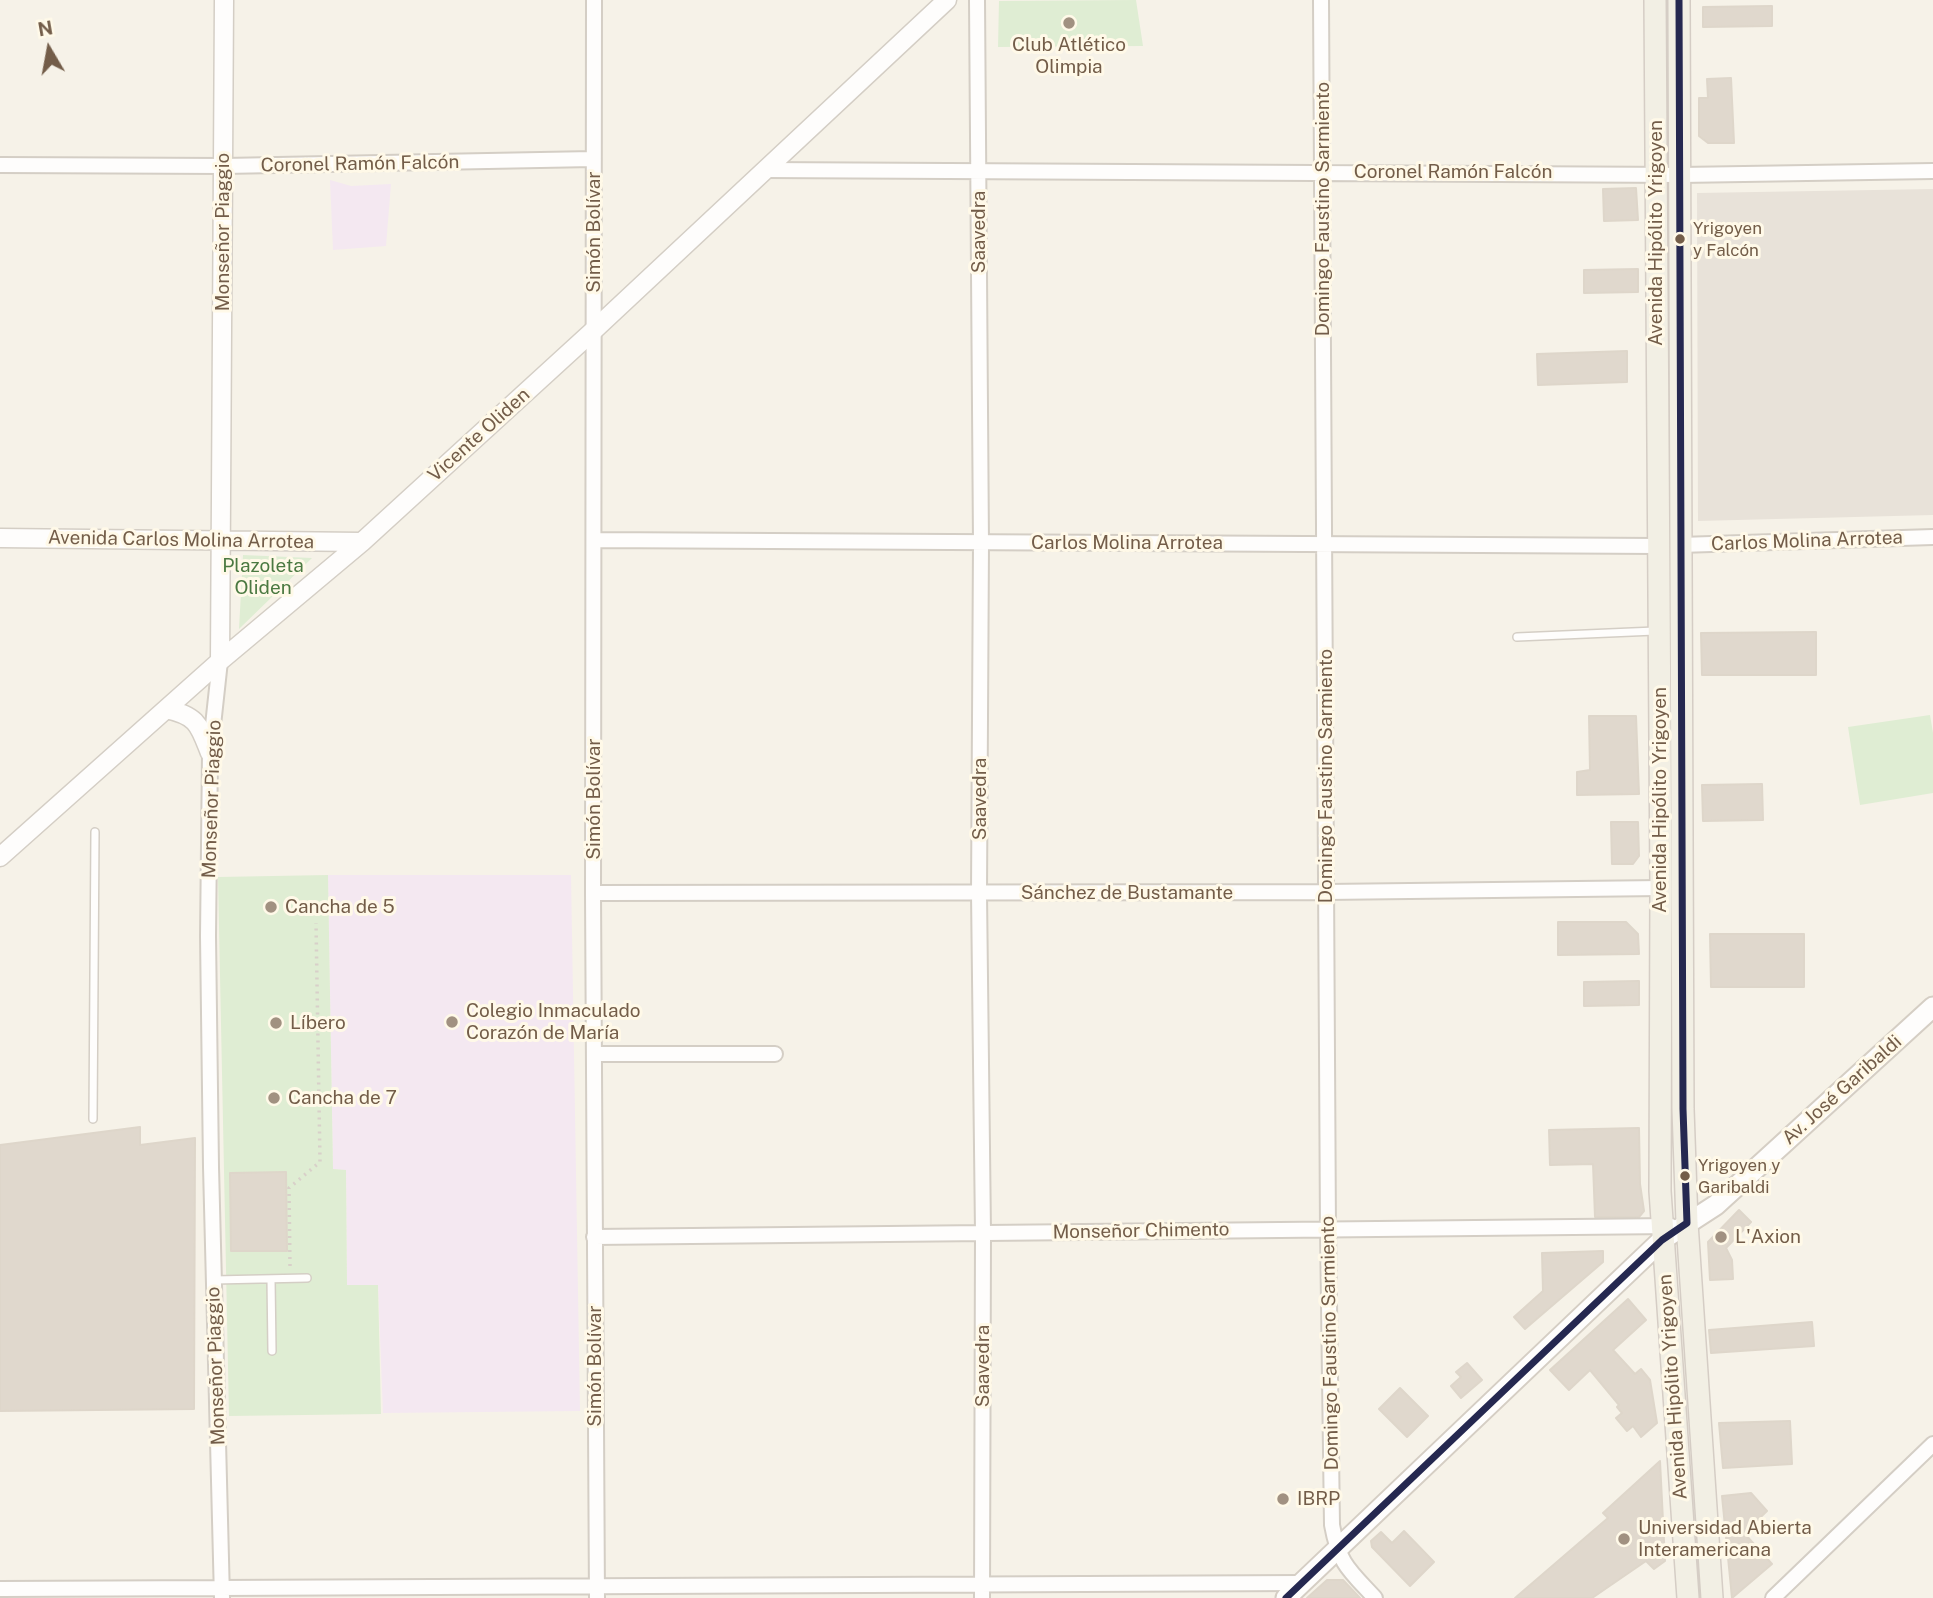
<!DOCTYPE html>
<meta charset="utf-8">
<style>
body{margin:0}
#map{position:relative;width:1933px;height:1598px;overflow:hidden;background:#f6f2e8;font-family:"Public Sans",sans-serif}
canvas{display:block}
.north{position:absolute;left:14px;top:14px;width:70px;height:70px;-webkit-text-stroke:5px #fff9e8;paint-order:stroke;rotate:350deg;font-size:19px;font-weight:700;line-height:28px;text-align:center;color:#735d49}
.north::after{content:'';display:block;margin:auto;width:24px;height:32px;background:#735d49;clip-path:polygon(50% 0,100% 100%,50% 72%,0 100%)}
</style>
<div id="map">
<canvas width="1933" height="1598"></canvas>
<div class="north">N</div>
</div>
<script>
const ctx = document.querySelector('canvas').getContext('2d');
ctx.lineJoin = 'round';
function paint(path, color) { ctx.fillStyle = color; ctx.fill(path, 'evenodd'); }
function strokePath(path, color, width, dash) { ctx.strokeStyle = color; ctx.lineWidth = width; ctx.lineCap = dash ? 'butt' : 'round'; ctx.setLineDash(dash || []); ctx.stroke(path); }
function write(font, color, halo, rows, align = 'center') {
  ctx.font = font + ' "Public Sans",sans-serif'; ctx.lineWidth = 6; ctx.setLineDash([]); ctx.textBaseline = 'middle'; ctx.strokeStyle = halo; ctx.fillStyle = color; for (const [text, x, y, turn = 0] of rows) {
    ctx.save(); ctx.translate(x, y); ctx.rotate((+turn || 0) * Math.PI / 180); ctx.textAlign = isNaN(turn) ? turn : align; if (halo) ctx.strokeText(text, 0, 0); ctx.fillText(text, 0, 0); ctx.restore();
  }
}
const industrial = new Path2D(`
 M1933,189V515L1698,521L1697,193Z`);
const education = new Path2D(`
 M330,180L351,186L391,184L386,246L333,250Z
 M328,875H571L580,1411L383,1413L378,1285H347L346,1171L333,1169Z`);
const green = new Path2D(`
 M1136,0L1143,46L998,47L999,1Z
 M243,555L312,558L239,629Z
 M1930,715L1933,733V793L1860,805L1848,727Z
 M328,875L333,1169L346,1170L347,1285H378L381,1414L229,1416L218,877Z`);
const building = new Path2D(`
 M1772,6V26L1703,27V7Z
 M1731,78L1734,143H1708L1699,136V98H1708L1707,79Z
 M1636,188L1638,220L1604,221L1603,189Z
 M1638,269V292L1584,293V270Z
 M1627,351V382L1538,385L1537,354Z
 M1816,632V675H1702L1701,633Z
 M1589,716H1636L1639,794L1577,795V772L1590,770Z
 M1762,784L1763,820L1703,821L1702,785Z
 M1611,822H1638L1639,856L1633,864H1612Z
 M1558,922H1626L1638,934L1639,954L1558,955Z
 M1710,934H1804V987H1711Z
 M1639,981V1005L1584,1006V982Z
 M140,1127V1145L195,1138L194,1409L0,1411V1145Z
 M1639,1128L1640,1184L1644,1211L1639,1217H1595L1593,1164L1550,1165L1549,1130Z
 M286,1172L287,1251H231L230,1173Z
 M1739,1210L1751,1222L1726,1248L1732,1260L1733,1279L1710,1280L1708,1242Z
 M1603,1251V1262L1525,1329L1514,1317L1543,1291L1542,1253Z
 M1628,1299L1646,1320L1613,1350L1635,1374L1641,1369L1650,1380L1657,1423L1641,1437L1633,1426L1627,1431L1616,1418L1622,1413L1617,1407L1619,1405L1590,1370L1569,1390L1550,1370Z
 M1812,1322L1814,1346L1711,1353L1709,1330Z
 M1467,1363L1482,1380L1461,1398L1451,1386L1461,1377L1456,1372Z
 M1400,1388L1428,1416L1407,1437L1379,1409Z
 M1790,1421L1792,1464L1723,1468L1719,1423Z
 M1660,1461L1665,1561L1654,1569L1646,1561L1592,1598H1515L1608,1518L1603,1513Z
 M1751,1493L1767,1511L1744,1533L1772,1564L1732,1598L1722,1496Z
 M1404,1531L1434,1562L1410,1586L1372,1547L1371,1541L1381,1532L1392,1543Z
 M1327,1580H1343L1360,1598H1307Z`);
const path = new Path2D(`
 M290,1266L289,1188L320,1162L316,923`);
const service = new Path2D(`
 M1517,637L1655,631
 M93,1119L95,832
 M271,1279L272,1351
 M214,1280L307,1278`);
const minor = new Path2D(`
 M594,0L593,893L597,1598
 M977,0L981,543L979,893L983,1233L982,1598
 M1321,0L1328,1229L1332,1525C1339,1564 1349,1570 1375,1598
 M0,165L224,166L593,159
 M764,170L1681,175L1933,171
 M595,540L1658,546
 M1680,545L1933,537
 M220,661L210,753L208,936L211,1167L222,1598
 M593,893L1326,892L1661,888
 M594,1054H775
 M594,1237L1671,1226
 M0,1589L1302,1583
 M1773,1598L1933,1444`);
const tertiary = new Path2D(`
 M0,538L362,542
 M220,661L224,0
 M166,709C198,716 199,725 210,753
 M0,857L220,661L362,542L594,330L947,0`);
const secondary = new Path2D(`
 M1286,1598L1662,1240L1716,1205L1933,1007`);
const primary = new Path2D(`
 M1655,0L1661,888L1660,1191L1688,1598
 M1679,0L1683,1109L1687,1223L1712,1598`);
const bus1 = new Path2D(`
 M1286,1598L1662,1240L1687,1223L1683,1109L1679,0`);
const markers = [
 [1069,23,7,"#a19181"],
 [1680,239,6,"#735d49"],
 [271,907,7,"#a19181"],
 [452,1022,7,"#a19181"],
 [276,1023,7,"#a19181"],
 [274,1098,7,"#a19181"],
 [1685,1176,6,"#735d49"],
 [1721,1237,7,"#a19181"],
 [1283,1499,7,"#a19181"],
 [1624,1539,7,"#a19181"]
];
const busNames = [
 ["Yrigoyen",1693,229],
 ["y Falcón",1693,251],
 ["Yrigoyen y",1698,1166],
 ["Garibaldi",1698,1188]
];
const poiNames = [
 ["Club Atlético",1069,45,"center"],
 ["Olimpia",1069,67,"center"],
 ["Cancha de 5",285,907],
 ["Colegio Inmaculado",466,1011],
 ["Corazón de María",466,1033],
 ["Líbero",290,1023],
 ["Cancha de 7",288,1098],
 ["L'Axion",1735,1237],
 ["IBRP",1297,1499],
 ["Universidad Abierta",1638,1528],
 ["Interamericana",1638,1550]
];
const streetNames = [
 ["Coronel Ramón Falcón",360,164,-1],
 ["Coronel Ramón Falcón",1453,172],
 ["Domingo Faustino Sarmiento",1323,209,-90],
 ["Monseñor Piaggio",223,232,-90],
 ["Simón Bolívar",594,232,-90],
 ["Saavedra",979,232,-90],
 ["Avenida Hipólito Yrigoyen",1656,233,-90],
 ["Vicente Oliden",479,435,-42],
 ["Avenida Carlos Molina Arrotea",181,540,1],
 ["Carlos Molina Arrotea",1807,541,-2],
 ["Carlos Molina Arrotea",1127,543],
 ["Domingo Faustino Sarmiento",1326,776,-90],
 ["Monseñor Piaggio",212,799,-88],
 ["Simón Bolívar",594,799,-90],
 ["Saavedra",980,799,-90],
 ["Avenida Hipólito Yrigoyen",1660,800,-90],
 ["Sánchez de Bustamante",1127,893],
 ["Av. José Garibaldi",1842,1090,-42],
 ["Monseñor Chimento",1141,1231,-1],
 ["Domingo Faustino Sarmiento",1330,1343,-91],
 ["Monseñor Piaggio",216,1366,-92],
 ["Simón Bolívar",595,1366,-90],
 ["Saavedra",983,1366,-90],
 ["Avenida Hipólito Yrigoyen",1673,1387,-94]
];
const parkNames = [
 ["Plazoleta",263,566],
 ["Oliden",263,588]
];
paint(industrial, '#e8e2d9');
paint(education, '#f4e8f1');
paint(green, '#dfedd3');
paint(building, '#e0d8cd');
strokePath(building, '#ded6ca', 2);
strokePath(service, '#d4cec5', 10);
strokePath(minor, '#d4cec5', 18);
strokePath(tertiary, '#d4cec5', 21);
strokePath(secondary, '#d5cec4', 23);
strokePath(primary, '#d5cdc5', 24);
strokePath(path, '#d8d0c9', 3.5, [2, 5]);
strokePath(service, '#fefdfc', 7);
strokePath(minor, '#fefdfc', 14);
strokePath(tertiary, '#fefdfc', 18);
strokePath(secondary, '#fefdfc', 19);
strokePath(primary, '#f2efe4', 21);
strokePath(bus1, '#252850', 7);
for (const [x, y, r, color] of markers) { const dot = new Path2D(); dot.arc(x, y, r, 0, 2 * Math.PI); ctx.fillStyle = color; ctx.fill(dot); strokePath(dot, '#fff9e8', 2.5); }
write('17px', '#735d49', '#fff9e8', busNames, 'left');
write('19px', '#735d49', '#fff9e8', poiNames, 'left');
write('19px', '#735d49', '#fff9e8', streetNames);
write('19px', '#4b7941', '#fff9e8', parkNames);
</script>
